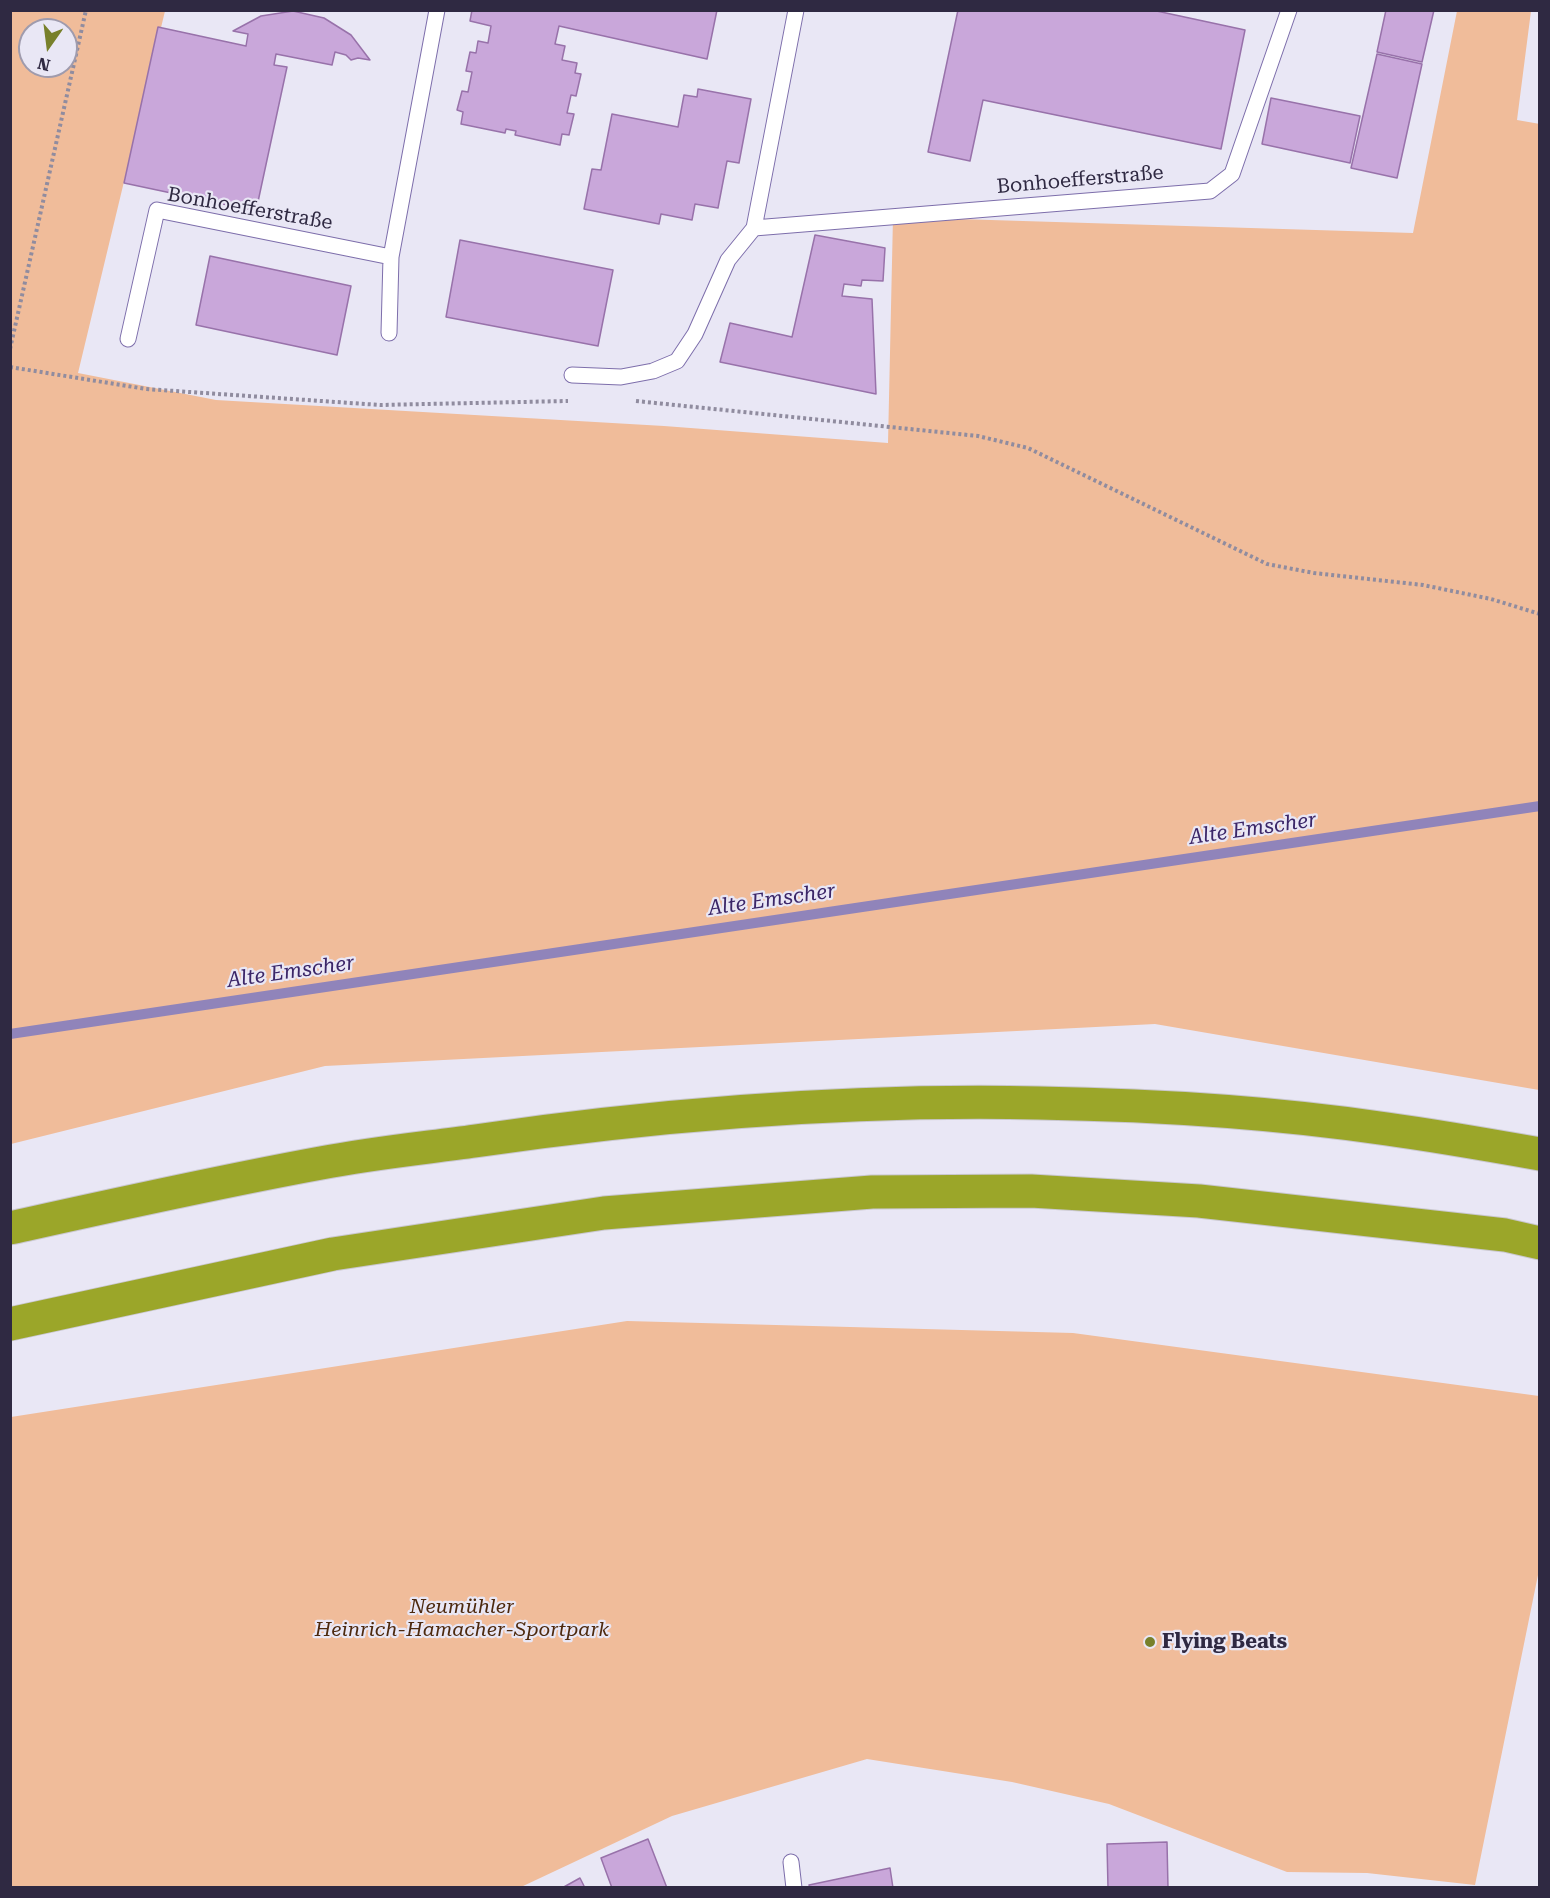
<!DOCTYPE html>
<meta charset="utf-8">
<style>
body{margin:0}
#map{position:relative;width:1550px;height:1898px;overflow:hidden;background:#e9e7f5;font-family:"Roboto Serif",serif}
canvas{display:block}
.frame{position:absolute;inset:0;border:12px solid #2f2942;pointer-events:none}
.north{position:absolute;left:18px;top:18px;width:60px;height:60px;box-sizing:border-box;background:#e9e7f5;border:2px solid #9f9bad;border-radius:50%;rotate:194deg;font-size:16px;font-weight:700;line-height:24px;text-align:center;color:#2f2942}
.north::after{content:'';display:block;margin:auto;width:21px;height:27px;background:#78802b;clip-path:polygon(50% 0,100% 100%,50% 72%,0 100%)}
</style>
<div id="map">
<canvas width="1550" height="1898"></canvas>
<div class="frame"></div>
<div class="north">N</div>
</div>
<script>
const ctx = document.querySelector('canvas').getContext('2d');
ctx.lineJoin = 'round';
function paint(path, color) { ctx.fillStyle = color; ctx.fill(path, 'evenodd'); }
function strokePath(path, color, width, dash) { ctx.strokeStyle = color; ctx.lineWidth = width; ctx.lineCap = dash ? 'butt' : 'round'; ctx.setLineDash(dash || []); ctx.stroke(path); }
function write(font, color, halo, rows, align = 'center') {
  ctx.font = font + ' "Roboto Serif",serif'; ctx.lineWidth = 4.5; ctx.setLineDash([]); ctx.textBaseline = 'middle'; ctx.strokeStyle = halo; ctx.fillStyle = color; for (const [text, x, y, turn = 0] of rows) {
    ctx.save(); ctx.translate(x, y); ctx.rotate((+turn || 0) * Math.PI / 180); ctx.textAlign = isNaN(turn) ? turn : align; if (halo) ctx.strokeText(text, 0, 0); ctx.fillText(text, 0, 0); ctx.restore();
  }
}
const green = new Path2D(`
 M10,11H165L78,373L216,400L664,426L888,443L893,217L1413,233L1457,11H1531L1517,120L1540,124L1539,1090L1155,1024L325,1066L11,1144ZM30,30H66V66H30Z
 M627,1321L1073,1333L1539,1396V1570L1475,1885L1367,1873L1287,1872L1109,1804L1012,1782L867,1759L672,1816L521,1887H11V1417Z`);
const stream = new Path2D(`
 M10,1034L1540,806`);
const building = new Path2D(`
 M472,10H717L707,59L559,26L555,44L565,46L562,60L577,63L575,73L581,74L576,96L571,95L567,113L574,114L569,135L562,134L560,145L515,135L516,131L506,129L505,133L461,124L463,112L457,110L462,91L468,92L472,72L466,71L470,52L476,53L478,41L488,43L491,26L470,21Z
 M958,10H1152L1245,30L1221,149L983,100L970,161L928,152Z
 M1386,10H1434L1422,62L1377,52Z
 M293,11L324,18L351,35L370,60L358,58L351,60L346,55L335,52L332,65L276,54L274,65L287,67L256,211L124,183L158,27L246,46L248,34L233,31L261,16Z
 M1377,54L1422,64L1397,178L1351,168Z
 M698,89L751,99L739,163L727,161L718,208L695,204L692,220L661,214L659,224L584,209L592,169L601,170L612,114L678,127L684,95L697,97Z
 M1271,98L1360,116L1350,163L1262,144Z
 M815,235L885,248L883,281L862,280L861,286L844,284L842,296L872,299L876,394L720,362L730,323L792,337Z
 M460,240L613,270L598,346L446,317Z
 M210,256L351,286L337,355L196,325Z
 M648,1839L667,1888H612L601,1858Z
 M1167,1842L1168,1888H1108L1107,1844Z
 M890,1868L893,1888H810L809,1885Z
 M580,1878L585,1888H562Z`);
const path = new Path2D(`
 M10,349L86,10
 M10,367L146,389L380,405L568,401
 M636,401L978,436L1028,448L1267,564L1314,573L1423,585L1491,599L1540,614`);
const service = new Path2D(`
 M754,228L1210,191L1232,174L1289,10
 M389,333L391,257
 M128,339L157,210L391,257L437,10
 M572,375L621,377L653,371L677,361L695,334L728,260L754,228L796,10
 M791,1862L794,1888`);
const motorway = new Path2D(`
 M10,1228C114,1205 217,1182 321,1163C372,1153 424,1148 475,1141C662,1114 850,1099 1039,1103C1155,1105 1272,1112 1387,1129C1438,1136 1489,1145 1540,1154
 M10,1324L333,1254L604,1213L872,1192L1031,1191L1199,1201L1505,1235L1540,1243`);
const markers = [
 [1150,1642,6,"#78802b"]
];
const streetNames = [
 ["Bonhoefferstraße",1080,180,-5],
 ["Bonhoefferstraße",250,209,10]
];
const parkNames = [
 ["Neumühler",462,1607],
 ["Heinrich-Hamacher-Sportpark",462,1630]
];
const poiNames = [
 ["Flying Beats",1162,1642]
];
const waterNames = [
 ["Alte Emscher",1253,829,-8],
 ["Alte Emscher",772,900,-8],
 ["Alte Emscher",291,972,-8]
];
paint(green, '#f0bc9a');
strokePath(stream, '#9084ba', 10);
paint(building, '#c9a7da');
strokePath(building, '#9872aa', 1.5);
strokePath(service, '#7d6eab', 17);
strokePath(motorway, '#c9c7ce', 35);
strokePath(path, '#908c9f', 4, [3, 3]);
strokePath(service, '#fff', 15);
strokePath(motorway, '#9ba629', 33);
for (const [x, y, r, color] of markers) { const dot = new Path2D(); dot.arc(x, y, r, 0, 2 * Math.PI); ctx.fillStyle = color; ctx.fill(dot); strokePath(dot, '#e9e7f5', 2); }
write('20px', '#2f2942', '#e9e7f5', streetNames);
write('italic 20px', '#4d290e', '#e9e7f5', parkNames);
write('bold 20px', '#2f2942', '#e9e7f5', poiNames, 'left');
write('italic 21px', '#3b2668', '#e9e7f5', waterNames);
</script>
